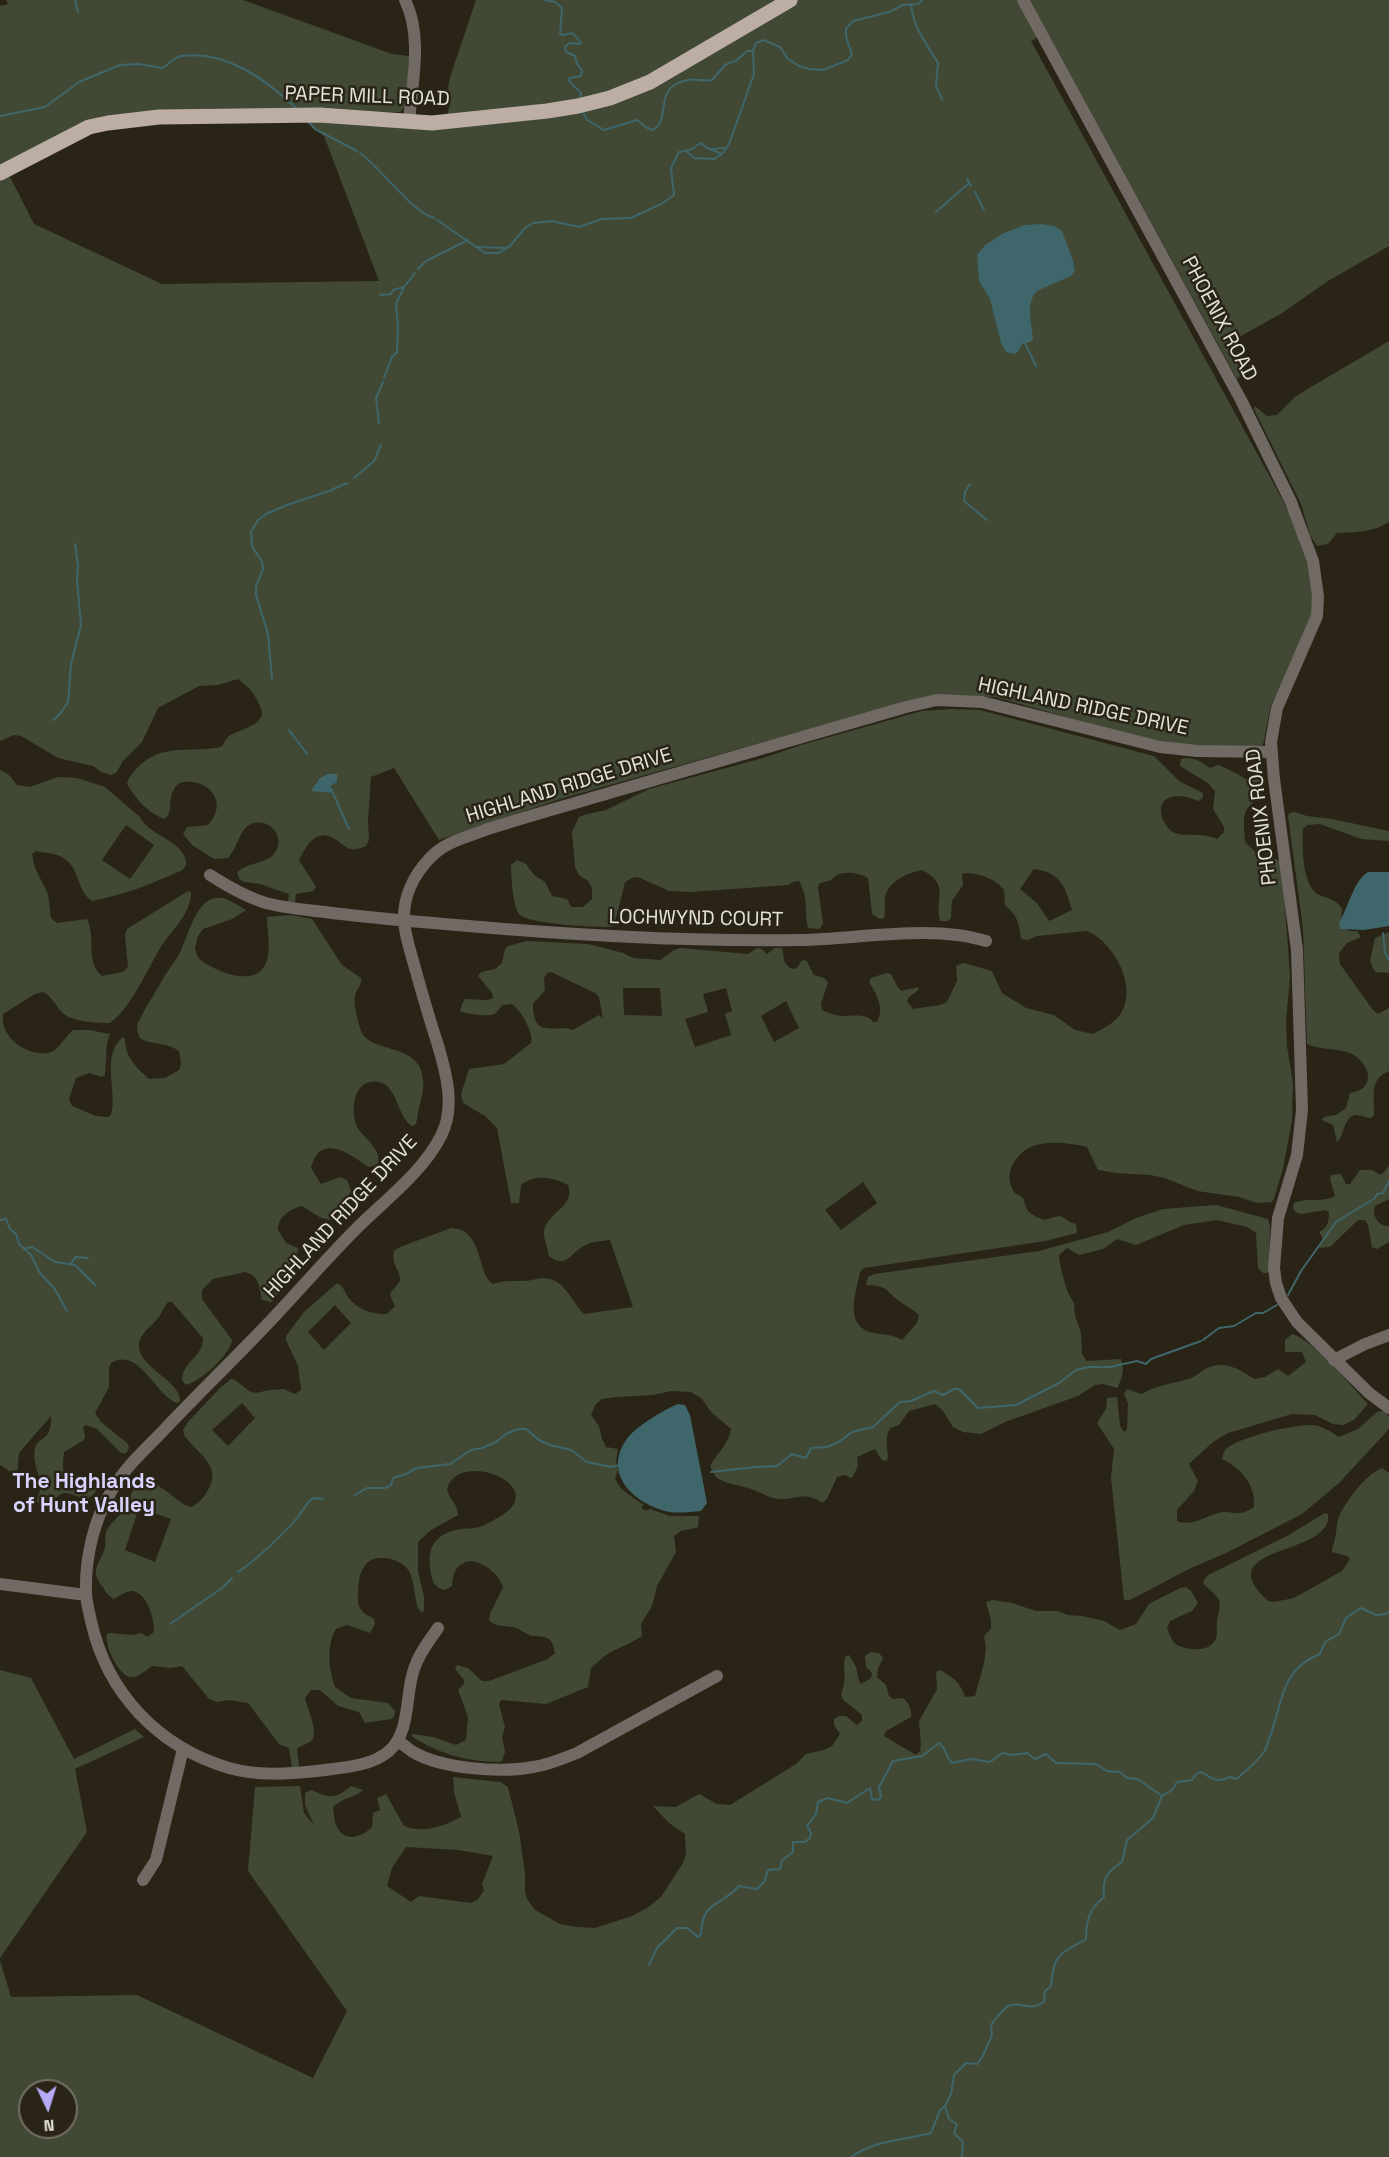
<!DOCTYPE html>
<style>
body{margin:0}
#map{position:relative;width:1389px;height:2157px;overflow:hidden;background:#292416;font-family:"Space Grotesk",sans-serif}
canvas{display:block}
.north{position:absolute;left:18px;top:2079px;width:60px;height:60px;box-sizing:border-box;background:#292416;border:2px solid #747064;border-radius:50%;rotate:176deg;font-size:16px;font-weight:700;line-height:24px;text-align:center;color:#e4e1d8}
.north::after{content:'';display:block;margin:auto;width:21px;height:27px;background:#b7abf8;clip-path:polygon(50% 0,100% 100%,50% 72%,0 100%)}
</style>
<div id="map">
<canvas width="1389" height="2157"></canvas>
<div class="north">N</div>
</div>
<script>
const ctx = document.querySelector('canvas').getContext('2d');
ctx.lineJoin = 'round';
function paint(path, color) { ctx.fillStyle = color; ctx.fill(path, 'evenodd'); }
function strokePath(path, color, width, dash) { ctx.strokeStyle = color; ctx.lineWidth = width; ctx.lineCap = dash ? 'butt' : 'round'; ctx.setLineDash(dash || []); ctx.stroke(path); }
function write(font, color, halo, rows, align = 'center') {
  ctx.font = font + ' "Space Grotesk",sans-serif'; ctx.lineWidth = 5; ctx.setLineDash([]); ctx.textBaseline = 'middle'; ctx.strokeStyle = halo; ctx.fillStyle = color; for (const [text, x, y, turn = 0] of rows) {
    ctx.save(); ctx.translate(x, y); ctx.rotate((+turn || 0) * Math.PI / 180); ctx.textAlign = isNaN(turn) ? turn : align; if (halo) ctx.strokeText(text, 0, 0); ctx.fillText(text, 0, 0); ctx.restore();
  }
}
const green = new Path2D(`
 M6,0H243L392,54L409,56L407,102L405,107L400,112L119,116L0,167V6L8,4Z
 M476,0H1389V246L1328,281L1282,313L1243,335L1230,346L1242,374L1237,379L1047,32L1031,41L1293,519L1312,577L1315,605L1309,627L1271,705L1263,745L1248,748L1199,747L1148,740L995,697L937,695L899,704L560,799L439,840L394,768L371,777L368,821L369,840L366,846C346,855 346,844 331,837C314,829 305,849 299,860L316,887L313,891L296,894L295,902H288L289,894L260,884L245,882L240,880L237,873C246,862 264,865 274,854C287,838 270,817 251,824C239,829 238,848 228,858L214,859L192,845L183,834L187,827L208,825C230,802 207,776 179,783C165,796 175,810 165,819C149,814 135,798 127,784C129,776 135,770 140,765C164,743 193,753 221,747C224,744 226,738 229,736C241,728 271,725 259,704C254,693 248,686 238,679L218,685L199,686L158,708L142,742L123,761L116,773L111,775L101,772L93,766L58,758L21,736L14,735L0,741V177L8,173L34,224L162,284L379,281L324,136L307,123C327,122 347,122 368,124C393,126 421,135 445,123L450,104L447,93L450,77Z
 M1389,341V522C1372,533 1355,532 1337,533L1328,544L1317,546L1310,535L1301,504L1254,409L1255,406L1267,416L1277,415L1295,397L1306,390Z
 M952,709L980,710L1154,756L1179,781L1203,793V797L1199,801C1191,798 1180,794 1171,797C1153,802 1162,827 1175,833C1186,837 1202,832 1217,839L1224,832V827L1213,809L1215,791L1208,783L1180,766L1181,759C1193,756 1200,761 1210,768L1218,765C1224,767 1241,775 1245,779H1258L1264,782C1267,796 1252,800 1246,811C1242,819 1245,833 1245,842L1264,860L1277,859L1282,864L1290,977L1286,1022L1287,1046L1293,1083L1292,1121L1283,1168L1274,1199L1272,1202L1257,1203L1239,1197L1197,1191L1165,1178L1150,1175L1116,1173L1098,1170L1087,1147C1070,1143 1053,1141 1036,1145C1016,1151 1001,1175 1015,1193C1017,1195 1021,1196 1023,1198C1025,1201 1024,1204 1026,1207C1028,1214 1037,1217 1044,1220C1069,1212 1057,1218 1076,1224L1077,1233L1045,1241L864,1268L860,1272C856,1294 843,1327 874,1333C885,1335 892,1334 902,1340L917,1323L919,1315C912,1309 906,1306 899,1301C884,1289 888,1286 866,1285L868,1277L874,1274L1039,1251L1108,1232L1136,1218L1163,1209L1216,1205L1268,1219L1270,1226L1269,1271L1267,1273H1263L1258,1268L1256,1233L1247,1227L1217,1220L1184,1225L1136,1245L1117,1239L1103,1249L1079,1255L1067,1248L1059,1255L1060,1265L1067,1291L1074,1303L1075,1315L1081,1333L1082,1354L1087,1361L1121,1359C1125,1368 1122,1380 1117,1388L1103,1384L1095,1385L1078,1396L1005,1422L981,1434L963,1432L953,1427L943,1411L935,1404L909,1411L899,1425L890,1428C884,1439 888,1447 888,1458L886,1461L882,1460L875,1449L857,1457L858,1466L852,1478L844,1475L837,1477L827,1499L822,1503C807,1492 800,1498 783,1499C771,1500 759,1491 748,1488C739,1485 726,1484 717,1478C714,1475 712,1470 710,1466C717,1453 728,1445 731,1429L711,1412L702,1399L691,1392L671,1391L653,1395L616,1397L602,1399L596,1404L591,1415L599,1426L602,1439L606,1447L618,1449L616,1461L618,1471L615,1477C618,1490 632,1496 642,1504L644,1505L641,1507L645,1511L650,1509L670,1516H699L698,1527L695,1528L681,1531L674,1536L676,1552L657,1586L652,1606L641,1624L642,1636C633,1642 625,1645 615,1650C606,1654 599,1661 591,1668L588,1687L546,1704L501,1700L499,1704L505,1727L502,1737L505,1752L502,1761L498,1762C467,1762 437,1753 411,1736L412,1734L433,1737L456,1745L466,1740L468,1717L458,1690L464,1684V1680L455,1669L457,1665L468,1668L482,1681H489L548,1659L555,1653C552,1636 547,1637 533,1636C526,1635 522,1630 516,1628C506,1625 496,1628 489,1620L490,1614L503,1587C499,1574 485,1563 471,1561C456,1563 453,1573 452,1586L445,1590C436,1588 433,1584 431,1574C426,1549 434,1533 461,1529C466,1528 471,1529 475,1528C486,1526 495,1519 504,1514C548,1484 457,1449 447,1489C449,1500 458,1504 458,1515L431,1530L418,1542V1571L424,1597V1611L421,1612L418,1608C414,1596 415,1582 409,1571C401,1558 373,1551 364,1567C358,1576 359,1584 358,1594C358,1601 357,1605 362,1611C365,1615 370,1616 374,1619L375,1624L370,1633L347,1625L336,1629C326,1645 329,1670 335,1687L351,1698L388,1703L395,1711L394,1717L391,1719L365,1723L359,1712L338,1706L320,1690H311L305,1698C307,1708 320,1734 311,1741C307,1744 301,1746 297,1748L299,1766L292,1768L289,1748L279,1744L248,1703L229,1700L217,1702L209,1699L182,1666L171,1668L152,1666C146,1670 138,1678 131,1677C119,1677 104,1645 107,1634L109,1633L133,1635L142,1633L147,1637L154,1632C155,1620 147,1592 132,1591C126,1591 119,1596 114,1599C107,1595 106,1592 102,1586C89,1569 100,1565 105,1548C106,1542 104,1535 107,1530C111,1522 120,1516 125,1508C130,1501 130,1489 139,1485C161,1476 175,1505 192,1507C200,1502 204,1497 208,1490C223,1465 196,1453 184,1435L183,1430L188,1422L220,1388L231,1379L235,1380L249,1391L256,1393L269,1390L284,1389L295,1394L301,1390L298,1366L286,1340V1336L304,1312L337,1283C343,1286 343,1288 346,1294C356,1309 369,1314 387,1314L395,1306C386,1289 392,1294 400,1281C401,1270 390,1264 394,1251L400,1247L451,1228C483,1228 477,1274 493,1284C505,1280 513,1281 525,1281C531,1281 537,1278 544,1278C565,1279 570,1300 584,1314L633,1307L610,1240C602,1241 593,1241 586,1245C571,1251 567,1270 549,1256C548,1249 544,1240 544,1233C545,1212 576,1208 568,1185C553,1177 535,1174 521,1185L519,1203H511L497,1128L485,1116L463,1103L461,1094L469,1069L504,1064L531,1043C534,1033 521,1010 512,1004L502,1005C499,1009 496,1015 491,1015C484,1016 466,1014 460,1011L462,1004L465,999L488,1000L493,998L492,993L478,976L481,972L495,969L502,963L505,949L508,946L527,941L588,944L623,953L633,958L660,960L674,950L680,948L748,954L757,948L762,949L767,954L775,948H782C785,958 781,962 792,969L797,968L801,961L806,960L814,975L824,978L828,982L821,1004L822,1010C828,1013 834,1015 841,1016C851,1017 865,1012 873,1022H877C885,1008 876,993 869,982L871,978L886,973L891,974L897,986L901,991L919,987C918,994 909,994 907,1001L913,1009L940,1005L947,1002L957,981L956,966L964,963L992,971L1002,993L1026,1008L1054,1015L1075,1030L1093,1034C1102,1029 1113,1024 1120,1015C1139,988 1114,942 1087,931L1037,936L1028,940L1021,939C1019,923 1018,916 1005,905C1004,901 1005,895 1004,891C999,879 972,871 962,874L963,885L952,901L951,918L948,921H940C934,897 951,885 922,870C907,873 887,882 885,898C884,905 886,912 884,918L880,919L872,914L868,878C859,873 846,871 837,875C834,877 831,880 829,881C825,882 822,882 819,884L818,888L823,923L820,929L808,928C804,910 809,899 799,881L793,882L788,885L691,892L669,891L638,877L632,878L625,882L614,926L608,927C592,927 531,924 520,915C513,909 511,875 511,865L517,860L526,864L534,875L545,882L552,896L567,899L571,907H583L592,899V888L588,881L579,875L575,867L572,832L579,817L584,815L606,810L649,789L763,758L801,745L922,711ZM1034,869C1060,872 1065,886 1072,910L1049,921L1037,903L1020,889ZM551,972L595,993L599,997L603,1019L599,1015L573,1030C556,1023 533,1041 533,1004L545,990L544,978L547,973ZM623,988H660L662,1016L624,1015ZM726,988L732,1011L725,1014L731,1035L695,1047L685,1019L708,1012L703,994ZM786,1001L799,1028L774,1042L761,1016ZM863,1182L877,1203L841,1230L825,1210ZM335,1305L351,1323L324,1350L308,1332ZM242,1403L255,1418L228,1446L212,1430ZM139,1508L171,1519L155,1562L125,1550Z
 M0,770L9,775L17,785L30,787L58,777L77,778L105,787L140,817C149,834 172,838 182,852C184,855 187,861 186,865C183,872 177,872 171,875C144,887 122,895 92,901C76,891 81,866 60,856C53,853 44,853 36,851L32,854L35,868L48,894L51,918L57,923L87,919C96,937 85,962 102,976L123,972L128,967L125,935L127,929L188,891L191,892C192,912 172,930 162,945C148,968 131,1008 110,1023C98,1023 71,1022 63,1013C55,1006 53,997 43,992L35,994L3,1014C0,1039 28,1056 48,1053C60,1050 64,1037 73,1030H89L110,1034L107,1043L105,1075L102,1077L89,1073L76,1078L69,1099L72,1106L96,1116L108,1117L111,1115C118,1092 100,1056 123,1037L125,1039C125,1057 136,1067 149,1079L165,1078L179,1070L181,1064L179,1051C167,1042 153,1045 141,1039C138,1035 137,1031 137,1026C137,1022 155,992 159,986C165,973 175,963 181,950C188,936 196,900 216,898C226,896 237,905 246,910L232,919L203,929L198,936L195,949C197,954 198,959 202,961C217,972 254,987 265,965C272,952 267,931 267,917L292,915L312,919L342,965L361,978C362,986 357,988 355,995C353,1004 358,1022 361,1031C370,1054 420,1042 423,1079C425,1092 418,1106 417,1120L415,1125L412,1126C395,1116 398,1077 370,1082C362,1083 357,1091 355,1098C353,1108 353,1122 359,1130C366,1139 384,1153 377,1165L368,1167C350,1154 320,1132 311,1168L321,1184L340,1177L347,1180L351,1190L344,1207L331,1220L321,1218L302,1206C289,1210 278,1216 278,1230L286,1243L298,1248L296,1263L275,1299L271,1302L262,1300C259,1288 260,1275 245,1272L213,1279L202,1290V1299L232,1340C230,1355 201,1381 186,1385L182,1380C182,1362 204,1356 203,1338L172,1302H168C164,1307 162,1313 158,1318C153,1325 146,1329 142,1336C130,1355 156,1370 168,1381C174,1387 180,1392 180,1401L177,1403C155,1395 139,1346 111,1363L109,1368V1387L95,1413L101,1422L127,1443L129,1447L127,1452L125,1454L120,1452L97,1429L86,1425L83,1427L85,1437L84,1440L64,1452C62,1474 61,1474 79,1489L93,1488L96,1490L95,1493L87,1499C79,1498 72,1493 65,1493C56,1494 52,1505 42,1506L37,1501C38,1494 42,1489 40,1482C38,1471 32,1459 35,1448C38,1436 52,1442 51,1416L19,1453L17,1476L0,1465ZM126,825L154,845L130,879L102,860Z
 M1295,812L1307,816L1332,819L1389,831V841L1361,839L1320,824L1307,825L1303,829C1302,846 1302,887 1319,895C1329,899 1337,900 1342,909L1341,926L1349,931H1357L1361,937L1347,943L1339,953L1340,964L1373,1010L1378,1014L1389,1008V1071C1368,1079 1375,1099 1374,1115L1371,1118C1366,1118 1361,1115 1356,1115C1343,1116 1345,1136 1337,1142L1333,1125L1322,1120L1324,1117L1336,1115L1346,1108L1350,1093C1354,1092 1360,1091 1363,1088C1376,1077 1362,1058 1350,1053C1336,1048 1320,1050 1307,1044L1303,928L1288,816L1289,813Z
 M1389,932V973L1375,972L1370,961L1375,938Z
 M1389,1166V1199L1375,1206C1372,1216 1378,1226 1389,1226V1242L1377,1249L1372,1247L1368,1225L1365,1220H1358L1330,1247L1319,1248L1323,1239L1319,1232C1327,1229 1329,1222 1329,1213L1326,1210L1301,1214L1295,1212L1293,1208L1294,1203C1307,1197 1324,1203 1335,1196L1330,1179L1331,1175L1341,1174L1346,1184H1350L1360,1170H1372L1381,1175Z
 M1292,1334C1315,1341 1350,1385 1368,1404L1354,1420L1343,1425L1333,1424L1315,1415L1292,1414L1228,1433L1213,1442L1189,1464L1198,1481L1194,1491L1177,1510V1521C1190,1527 1205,1517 1218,1513C1233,1509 1236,1519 1254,1507C1256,1485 1241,1468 1222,1459C1223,1456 1223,1453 1225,1450C1235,1438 1303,1421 1318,1426C1325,1428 1333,1433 1339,1437L1358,1429L1377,1412L1384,1411L1389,1417V1429L1339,1483L1302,1514L1226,1553L1191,1568L1130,1600H1124L1111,1478L1114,1449L1097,1423L1106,1409L1107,1398L1117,1397L1120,1426L1124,1432L1127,1429L1128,1403L1124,1394L1127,1389L1142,1394C1157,1384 1175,1384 1191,1378C1197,1376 1201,1371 1207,1368C1224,1360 1240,1369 1254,1379L1265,1377L1278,1369L1288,1376L1306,1362L1302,1352H1285V1340Z
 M1382,1468L1389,1473V2157H0V1960L11,1997L137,1995L313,2078L347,2011L248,1871L255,1787L300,1786L304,1813L314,1825L305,1805V1793L311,1790C330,1798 334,1800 351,1786L363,1790C355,1798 344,1797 333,1807C334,1813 334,1822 337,1827C345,1843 362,1837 372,1827L373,1813L380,1810L377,1798L386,1794L404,1826C423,1834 444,1826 461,1817L454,1792L453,1777L500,1782L508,1787L519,1831L525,1874V1892L527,1899L535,1910L560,1924L577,1927L595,1928L632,1916L647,1908L661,1897L683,1863L686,1853L685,1834L669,1823L653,1806L676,1807L699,1794L717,1804L730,1805L796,1764L806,1754L824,1750L832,1746L840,1734L834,1725V1719L839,1716H846L857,1725L862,1720V1715L843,1700L841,1694C848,1677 842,1672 845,1657L849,1655L856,1667L859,1681L861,1684L871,1678L872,1673L866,1667L865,1656L871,1652L879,1653L883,1658L878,1669L877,1677L886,1685L889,1696L893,1699L903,1698C909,1703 912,1710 911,1717L886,1731L884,1736L916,1755L920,1751L921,1745L919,1721L937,1689L936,1672L941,1670C953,1678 961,1683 965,1697L975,1696L984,1663L986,1648L984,1636L991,1629V1620L986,1602L993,1600L1012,1603L1036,1611H1058L1068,1615L1082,1616L1104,1621L1120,1630L1136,1624L1149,1604L1180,1588L1186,1587L1191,1591L1198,1603L1192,1611L1170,1621L1167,1629C1170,1635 1172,1642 1177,1645C1186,1650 1206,1652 1213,1643C1219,1637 1216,1629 1217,1621C1218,1613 1222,1604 1218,1598C1214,1593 1208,1588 1204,1585L1203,1581L1208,1575L1287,1536L1325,1513L1328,1514C1334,1557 1206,1544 1268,1601L1274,1602L1294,1598L1342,1571L1350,1559L1347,1556L1332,1552C1332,1546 1334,1544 1335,1538C1337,1532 1336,1525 1338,1519C1344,1503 1366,1474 1382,1468ZM406,1847L458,1850L493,1856L482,1884L484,1891L477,1900L471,1903L419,1896L411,1902L387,1886L392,1868ZM30,2091H66V2127H30Z
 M0,1670L31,1678L74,1759L135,1729L144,1737L75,1769L87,1832L0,1958Z`);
const water = new Path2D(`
 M1041,224L1054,226L1062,231L1073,261L1075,271L1071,276L1037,291C1025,303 1032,324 1033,339L1030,342L1022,344L1018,352L1014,354L1006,352L1001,343L990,299L979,281L977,255L985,245L1004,233L1025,225Z
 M328,774H337V782L330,786L333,790V793L311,791L320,778Z
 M1368,872H1389V926L1364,930L1340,929L1339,923C1348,908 1354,880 1368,872Z
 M678,1404L685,1405L690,1415L707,1503L701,1511C690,1512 675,1514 665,1511C633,1502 603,1474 626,1440C635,1427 663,1410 678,1404Z`);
const stream = new Path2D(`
 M75,0L78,12
 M544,0L555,2L562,8L560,34L563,35L573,33L581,43L579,44L569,43L565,47L566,52L575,56L577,64L582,70L581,76L569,78L570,82L581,93L580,100
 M911,4C913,28 927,44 938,63L936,85L942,100
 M583,112L587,120L604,130L637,120L647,128L653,130C673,117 651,87 688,80C696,78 704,82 712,80L725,65L737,60L747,51H753
 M0,116L45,107L79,82L120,65L138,64L162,68C168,65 174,57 181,56C226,50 265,79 297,109
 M308,121L315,129L357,151
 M710,149L725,148
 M685,150L694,158L714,159L722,154L729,144L754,74L753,51L756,43L763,40L780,47L788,59L799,66L809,69L823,70L848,60L852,54L846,37V29L853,21L889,12L903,5L918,4L922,0
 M360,153C381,168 413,213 434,218
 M967,179L971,186
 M975,192L984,210
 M936,212L969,183
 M437,220L485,253H499L510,246L525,228L533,223L552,221L579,227L602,219L631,218L661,204L674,195L671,168L679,152L690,150L701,143L707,148L722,154
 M477,247L507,248
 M418,269L426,261L468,240
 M380,295L391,294L393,290L404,287
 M1025,343L1036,366
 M384,378L392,357L397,352L398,326L396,304L404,287L415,273
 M379,423L376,398L383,382
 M354,478L374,461L381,445
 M970,484L965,492L964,501L987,520
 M272,679L268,634L256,595V586L263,569L262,562L252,546L251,532L258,520L266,514L287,505L329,491L347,483
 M53,720L60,714L68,702L71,664L81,625L77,580L78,566L75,544
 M289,730L307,754
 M333,793L349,829
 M1383,933L1385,952L1389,960
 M0,1220L6,1219L10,1229L16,1234L19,1244L31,1255L40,1273L54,1288L67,1311
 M24,1249L32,1247L55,1262L75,1265L95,1285
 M71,1263L76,1257L88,1258
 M1288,1295L1301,1271L1336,1222L1375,1198L1377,1194L1383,1193L1389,1181
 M1203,1340L1219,1328L1234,1326L1256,1313H1263L1277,1305
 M711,1472L756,1467L777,1466L792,1454L806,1458L811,1448L827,1447L839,1442L852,1432L873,1427L900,1402L911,1401L934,1391L943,1395L954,1389H959L978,1408L1016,1405L1059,1383L1076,1370L1089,1367H1110L1137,1361L1146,1364L1151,1359L1201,1341
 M355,1495L367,1488H385L391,1485L393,1478L406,1474L417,1468L450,1464L471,1450L482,1448L496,1442L506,1434L518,1429H526L539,1440L550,1445L571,1450L587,1462L611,1467L620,1465
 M238,1572C254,1562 286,1532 298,1517C303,1510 306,1504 313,1498L323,1499
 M170,1624L222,1588L232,1578
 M649,1965L657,1948L677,1928H687L698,1937L701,1934C702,1900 721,1907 739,1886L757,1889L764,1882L768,1870L780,1869L782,1860L793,1852V1842H805L810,1838L811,1833L807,1826L816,1814L818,1802L828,1798L847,1803L870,1788L872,1799L878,1800L881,1797L879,1787L893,1761L922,1756L939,1743C946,1748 946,1757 952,1763L971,1759L990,1762L1002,1753L1012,1755L1027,1753L1035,1759L1046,1754L1056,1763L1096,1764L1107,1771L1120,1772L1127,1778L1138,1779L1162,1796
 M945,2106L949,2119L957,2124L954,2133L963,2142L962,2157
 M851,2157C878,2139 901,2141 931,2133L940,2110L945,2106L951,2094L954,2075L966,2063L977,2064C985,2056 986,2045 992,2036L991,2025C996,2019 1003,2007 1011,2005C1025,2002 1028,2012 1044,2002L1045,1991L1051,1986C1053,1954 1060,1954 1086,1939C1086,1921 1089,1909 1104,1897C1102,1878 1107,1872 1122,1862L1127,1840L1153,1818L1162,1796L1172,1790L1177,1782L1192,1780L1196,1774L1202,1772C1211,1779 1219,1783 1229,1777L1237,1779C1246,1770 1257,1762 1264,1752C1266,1748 1268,1743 1269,1739C1283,1704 1279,1670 1320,1654L1325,1642L1339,1634L1346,1618L1361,1608L1376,1615L1386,1614L1389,1611`);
const minor = new Path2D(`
 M405,0C423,36 412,83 409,122
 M1023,0L1241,400L1291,502L1313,561L1318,596L1317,616L1277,708L1271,742L1274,779L1297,950L1302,1110L1297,1155L1278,1218L1274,1268L1276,1283L1281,1298L1297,1322L1369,1393L1389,1408
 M210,875C227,886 246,897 266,903C285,908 305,910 325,912C368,918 412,921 456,925C571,935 685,942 801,940C858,939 932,924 986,941
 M1334,1360L1365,1344L1389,1335
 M0,1584L86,1595
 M438,1628C429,1641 419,1653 414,1669C405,1694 411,1732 389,1751C371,1767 339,1768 316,1771C287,1774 257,1776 229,1768C158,1747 107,1693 91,1621C89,1611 86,1602 86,1592C85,1558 94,1519 112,1490C125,1468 144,1450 162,1432C191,1401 221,1372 250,1342C287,1305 320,1265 356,1229C385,1200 422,1173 441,1136C456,1107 446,1072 437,1042C429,1018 422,993 415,968C411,953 405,936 404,921C403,898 413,876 429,859C444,842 467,837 488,829C528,816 569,805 609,793C708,765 807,736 906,707L937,700L982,702L1160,747L1197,751L1271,752
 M398,1741C403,1744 408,1749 413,1752C442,1769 500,1773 533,1767C548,1765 562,1759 577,1753L717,1676
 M143,1880L156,1860L183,1749`);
const major = new Path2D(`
 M0,173L89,127L108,123L159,117L320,115L432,123L547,111L578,106L610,98L650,82L790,0`);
const streetNames = [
 ["PAPER MILL ROAD",367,97,2],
 ["PHOENIX ROAD",1219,319,62],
 ["HIGHLAND RIDGE DRIVE",1083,707,12],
 ["HIGHLAND RIDGE DRIVE",569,786,-17],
 ["PHOENIX ROAD",1262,817,-97],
 ["LOCHWYND COURT",696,919,1],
 ["HIGHLAND RIDGE DRIVE",341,1217,-47]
];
const neighbourhoodNames = [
 ["The Highlands",84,1482],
 ["of Hunt Valley",84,1506]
];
paint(green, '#414935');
paint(water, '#3f666a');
strokePath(stream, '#3f666a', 2);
strokePath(minor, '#706964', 12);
strokePath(major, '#bcaea4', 15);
write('20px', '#e4e1d8', '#292416', streetNames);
write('bold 21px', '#d8d3ff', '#292416', neighbourhoodNames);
</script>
